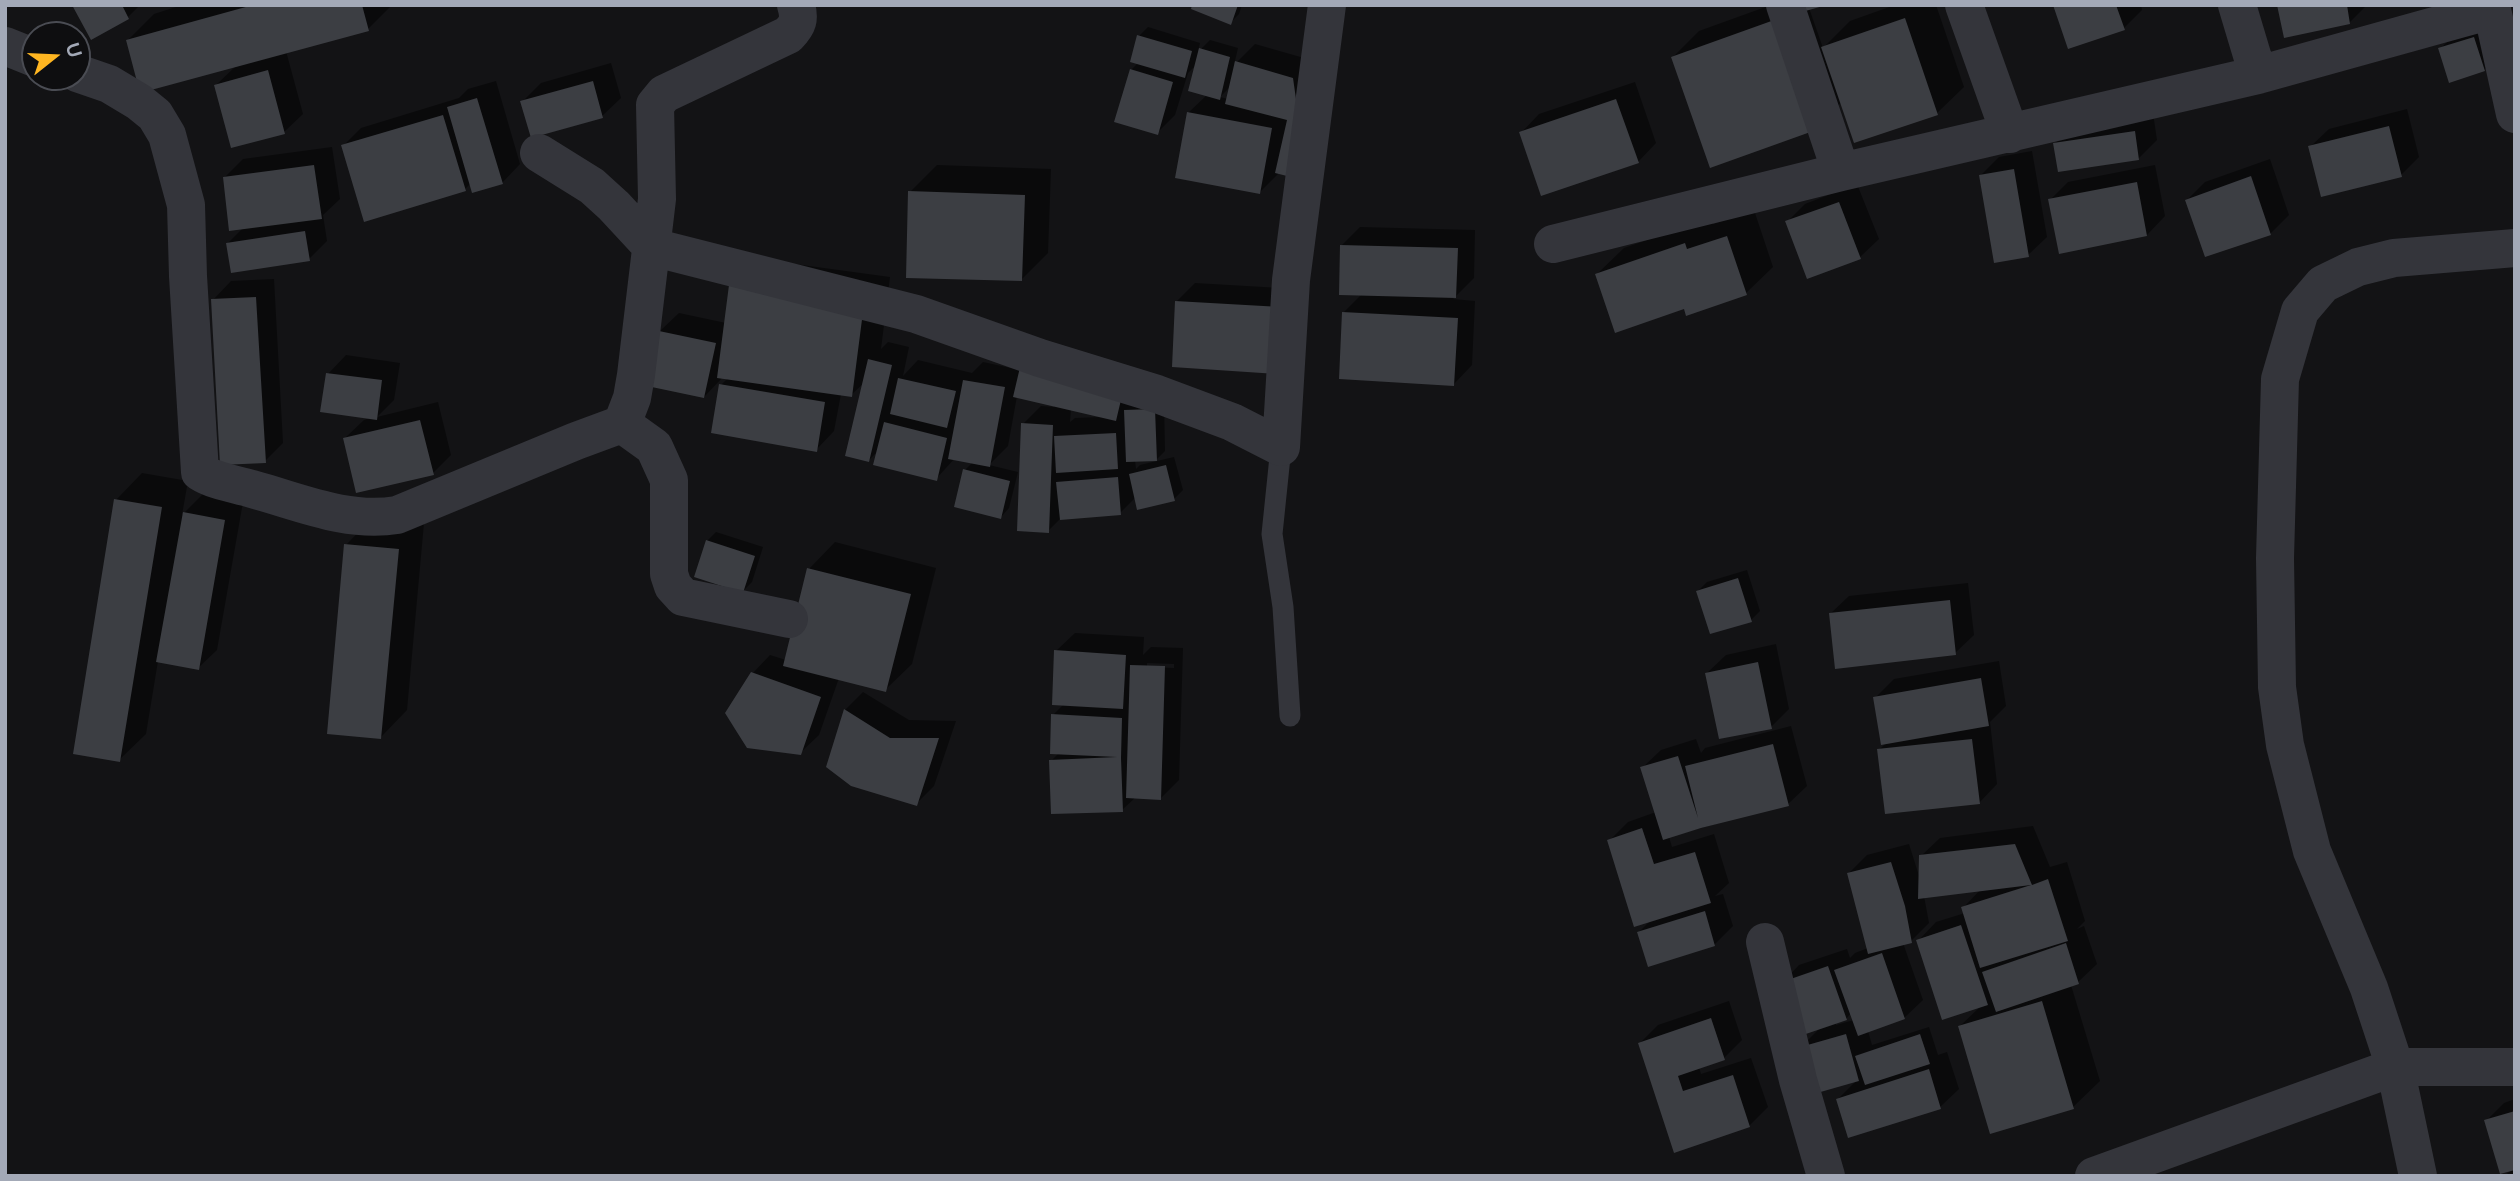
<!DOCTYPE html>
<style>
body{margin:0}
#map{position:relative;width:2520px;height:1181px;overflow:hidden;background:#131315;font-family:Raleway,sans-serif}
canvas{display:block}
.frame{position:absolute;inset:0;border:7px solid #a3a9b7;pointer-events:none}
.north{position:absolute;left:21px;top:21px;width:70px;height:70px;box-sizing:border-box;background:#0e0e10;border:2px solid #4a4c53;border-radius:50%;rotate:72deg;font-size:19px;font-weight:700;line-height:28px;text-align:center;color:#a3a9b7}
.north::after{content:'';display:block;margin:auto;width:24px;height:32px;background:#ffb621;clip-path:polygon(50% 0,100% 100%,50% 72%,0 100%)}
</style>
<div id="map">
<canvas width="2520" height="1181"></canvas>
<div class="frame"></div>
<div class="north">U</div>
</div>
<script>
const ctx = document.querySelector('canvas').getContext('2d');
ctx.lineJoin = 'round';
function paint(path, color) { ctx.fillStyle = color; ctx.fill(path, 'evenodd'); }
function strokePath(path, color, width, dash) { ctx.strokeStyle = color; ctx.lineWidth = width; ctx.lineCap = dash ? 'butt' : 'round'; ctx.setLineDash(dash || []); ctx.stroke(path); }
const shadow = new Path2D(`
 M74,5H140L128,17Z
 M182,5H392L368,29L286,51L303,114L284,132L216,85L237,65L128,40L154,14Z
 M1194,5H1242L1239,14L1230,23Z
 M1771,5L1809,8L1823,48L1850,21L1895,5H1936L1964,87L1937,113L1842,102L1815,128L1673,57L1699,31Z
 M2057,5H2141L2142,10L2124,28Z
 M2279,5H2367L2350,22Z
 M1148,27L1200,43L1198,52L1210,40L1238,48L1234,65L1255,44L1311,60L1278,174L1260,192L1188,113L1207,95L1197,64L1188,73L1175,115L1157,133L1131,70L1138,63L1139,36ZM1231,86L1228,99L1220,97Z
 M2483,29L2493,61L2484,70L2440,49L2449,40Z
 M611,63L621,98L602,116L522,102L541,83Z
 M496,81L520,164L502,183H471L465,189L343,146L361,128L459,98L468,89Z
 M1635,82L1656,143L1638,162L1521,133L1539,114Z
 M2407,109L2419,157L2401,175L2310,147L2329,129Z
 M2153,113L2157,140L2139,158L2055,143L2074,125Z
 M332,147L340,199L323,215L327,241L309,259L228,243L244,227L224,178L243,159Z
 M2032,151L2047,237L2028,255L1981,175L1999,157Z
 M2270,159L2289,215L2270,234L2187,200L2205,182Z
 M937,165L1051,169L1048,253L1021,280L910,192Z
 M2155,165L2165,216L2147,235L2050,200L2068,182Z
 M1857,184L1879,239L1860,257L1787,222L1805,204Z
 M1754,210L1773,267L1746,293L1685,307L1597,274L1624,248L1711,218L1713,224Z
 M1360,227L1475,230L1474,278L1453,299L1475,301L1472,365L1454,384L1344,312L1362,294L1342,245Z
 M758,259L890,277L881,349L888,342L909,347L903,376L918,360L972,373L983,362L1164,401L1165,451L1156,460H1135L1136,469L1140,465L1174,457L1183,490L1174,499L1136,497L1120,513L1061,518L1048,531L1023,424L1041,406L1054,407V405L1017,396L1008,446L989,465L1018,472L1009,508L1001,517L965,470L973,462L955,458L936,479L879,450L869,460L864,383L851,395L841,394L834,431L816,450L721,385L728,378L723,377L704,397L660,331L679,313L726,323ZM1071,409L1101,417L1075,418L1070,422Z
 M274,279L283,443L265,461L213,300L231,281Z
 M1195,283L1298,289L1295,354L1177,301Z
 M346,355L400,363L394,400L377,417L438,402L451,455L433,473L345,438L364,420L372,417L328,374Z
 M142,473L188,481L182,515L203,494L243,502L217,650L198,668L158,661L146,734L119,760L116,500Z
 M372,518L424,523L407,710L381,737L346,545Z
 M716,532L763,547L752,582L743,591L707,541Z
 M835,542L936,568L912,664L885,690L839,678L819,735L800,753L752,674L770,655L786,660L809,569Z
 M1747,570L1760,611L1751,620L1698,591L1707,582Z
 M1968,583L1974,635L1955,653L1830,614L1849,596Z
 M1075,633L1144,637L1143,655L1151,647L1183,648L1179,780L1161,798L1136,797L1122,810L1051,761L1059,753L1053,715L1064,704L1056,651ZM1147,663L1174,664V668L1147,667Z
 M1776,644L1789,709L1771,727L1707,673L1726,655Z
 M1999,661L2006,706L1990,722L1997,784L1979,803L1879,750L1887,742L1875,698L1894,679Z
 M863,692L909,720L956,721L934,786L916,804L845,710Z
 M1791,726L1807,786L1788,804L1669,837L1672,847L1714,834L1729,883L1715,896L1723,894L1733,926L1714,945L1639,932L1651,920L1609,841L1628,822L1656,812L1642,768L1661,750L1696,739L1701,753L1705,748Z
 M2033,826L2050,867L2067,862L2085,921L2077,929L2084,926L2097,964L2078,982L2071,985L2100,1081L2073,1107L1960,1026L1982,1005L1918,941L1936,922L1965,913L1963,908L1981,889L1924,896L1929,923L1911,941L1903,943L1923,1000L1904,1018L1868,1031L1872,1045L1929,1027L1938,1055L1947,1052L1959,1089L1940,1107L1838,1099L1857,1080L1799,1049L1821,1027L1781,984L1799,965L1847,949L1850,958L1855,953L1868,948L1849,873L1867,855L1909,844L1920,879L1921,856L1940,838ZM1851,1013L1854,1020L1836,1025L1835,1022L1846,1019Z
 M1729,1001L1742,1040L1724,1058L1699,1067L1701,1074L1751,1058L1768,1107L1749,1126L1675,1150L1640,1043L1658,1025Z
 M2515,1099V1176H2505L2513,1168L2486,1121L2504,1103Z`);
const building = new Path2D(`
 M72,5H122L129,19L91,40Z
 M253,5H362L369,31L140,93L126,40Z
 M1192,5H1238L1231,25L1191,9Z
 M1800,5H1823V6L1802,12Z
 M2053,5H2116L2125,30L2068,49Z
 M2277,5H2347L2350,24L2284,38Z
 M1905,18L1938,115L1854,143L1821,47Z
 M1777,19L1816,130L1710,168L1671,57Z
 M1137,35L1192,51L1185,78L1130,62Z
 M2474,37L2485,71L2449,83L2438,48Z
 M1199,48L1230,57L1220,100L1188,91Z
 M1235,61L1293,78L1298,113L1291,177L1275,173L1287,120L1225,104Z
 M1130,69L1173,82L1158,135L1114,122Z
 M268,70L285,134L231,148L214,85Z
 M593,81L603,118L531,138L520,101Z
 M477,98L503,184L472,193L447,107Z
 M1616,99L1639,163L1541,196L1519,132Z
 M1187,112L1272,128L1260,194L1175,178Z
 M443,115L466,191L364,222L341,145Z
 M2389,126L2402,177L2321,197L2308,146Z
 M2135,131L2139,160L2058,172L2053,143Z
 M314,165L322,219L229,231L223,177Z
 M2014,169L2029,257L1994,263L1979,175Z
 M2251,176L2271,235L2205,257L2185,200Z
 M2137,182L2147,236L2059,254L2048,199Z
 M908,191L1025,195L1022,281L906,278Z
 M1839,202L1861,259L1807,279L1785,221Z
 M305,231L310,261L231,273L226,243Z
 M1727,236L1747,295L1686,316L1684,309L1615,333L1595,274L1685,243L1687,249Z
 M1340,245L1458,248L1456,298L1339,295Z
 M729,285L864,304L852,397L717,378Z
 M256,297L266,463L220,465L211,299Z
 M1175,301L1281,307L1277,374L1172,367Z
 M1342,312L1458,318L1454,386L1339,379Z
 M659,331L716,343L704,398L647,386Z
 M868,359L892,365L869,462L845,456Z
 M1021,363L1124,387L1116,421L1013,397Z
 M326,373L382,380L377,420L320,412Z
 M898,378L956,391L947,428L890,414Z
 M963,380L1005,387L990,467L948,459Z
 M719,384L825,402L817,452L711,433Z
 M1155,409L1157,461L1126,462L1124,410Z
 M420,420L434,475L356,493L343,438Z
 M884,422L947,438L937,481L873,465Z
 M1021,423L1053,425L1049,533L1017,531Z
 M1116,433L1118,469L1056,473L1054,436Z
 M1166,465L1175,501L1137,510L1129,474Z
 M963,469L1010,481L1001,519L954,507Z
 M1118,477L1121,515L1060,520L1056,482Z
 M114,499L162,507L120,762L73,754Z
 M183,512L225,520L199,670L156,662Z
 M706,540L755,556L743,593L694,577Z
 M344,544L399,549L381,739L327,734Z
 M807,568L911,594L886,692L783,666Z
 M1738,578L1752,622L1710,634L1696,591Z
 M1950,600L1956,655L1835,669L1829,613Z
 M1054,650L1126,655L1123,709L1052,705Z
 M1758,662L1772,729L1719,739L1705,673Z
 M1130,665L1165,666L1161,800L1126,798Z
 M751,672L821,697L801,755L747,748L735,729L725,713Z
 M1981,678L1989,726L1881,745L1873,697Z
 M844,709L890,738H939L917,806L851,786L826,767Z
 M1051,714L1122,718L1121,758L1123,812L1051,814L1049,760L1117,757L1050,754Z
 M1972,739L1980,804L1885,814L1877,749Z
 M1773,744L1789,806L1701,828L1663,840L1640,767L1678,756L1698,818L1685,766Z
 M1642,828L1654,864L1695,852L1711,903L1634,927L1607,840Z
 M2015,844L2032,885L2048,879L2068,941L1980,968L1961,907L2031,885L1918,899L1919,855Z
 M1891,862L1905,906L1912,943L1868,954L1847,873Z
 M1705,911L1715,946L1648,967L1637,932Z
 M1961,925L1988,1005L1942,1020L1916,940Z
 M2066,943L2079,984L1996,1012L1982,972Z
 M1882,953L1905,1019L1858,1036L1834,970Z
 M1828,966L1847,1020L1797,1037L1779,983Z
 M2042,1001L2074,1109L1990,1134L1958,1026Z
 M1711,1018L1725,1060L1678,1076L1683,1091L1733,1075L1750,1127L1674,1153L1638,1043Z
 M1846,1034L1859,1081L1810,1095L1797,1048Z
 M1920,1034L1930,1064L1865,1085L1855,1056Z
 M1929,1069L1941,1109L1848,1138L1836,1099Z
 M2515,1111V1170L2500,1174L2484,1120Z`);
const service = new Path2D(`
 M1281,447L1272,534L1283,607L1290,716`);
const minor = new Path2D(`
 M1785,5L1841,172
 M1964,5L2010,134
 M2237,5L2258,75
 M2491,5L2515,114
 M5,46L35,58
 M77,73L109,84L139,102L155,115L167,135L186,205L188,276L200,472C214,481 235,484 252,489C300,502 346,523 397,515L576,441L622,424L632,398L636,375L657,199L655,105L664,94L788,35C798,25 800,19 796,5
 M539,153L592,186L614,206L652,247L916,314L1040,358L1157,394L1232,422L1281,447L1291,280L1327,5
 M1553,244L1841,172L2258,75L2492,10
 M622,424L654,447L669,480V574L673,586L683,597L789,619
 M1765,942L1798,1080L1826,1176
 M2094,1176L2395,1067H2515
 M2418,1176L2395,1067L2369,988L2312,851L2285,745L2277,687L2275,558L2280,379L2300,311L2323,284L2358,267L2394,258L2515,248`);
paint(shadow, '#0007');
paint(building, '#3c3e43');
strokePath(service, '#34353b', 21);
strokePath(minor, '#34353b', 38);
</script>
